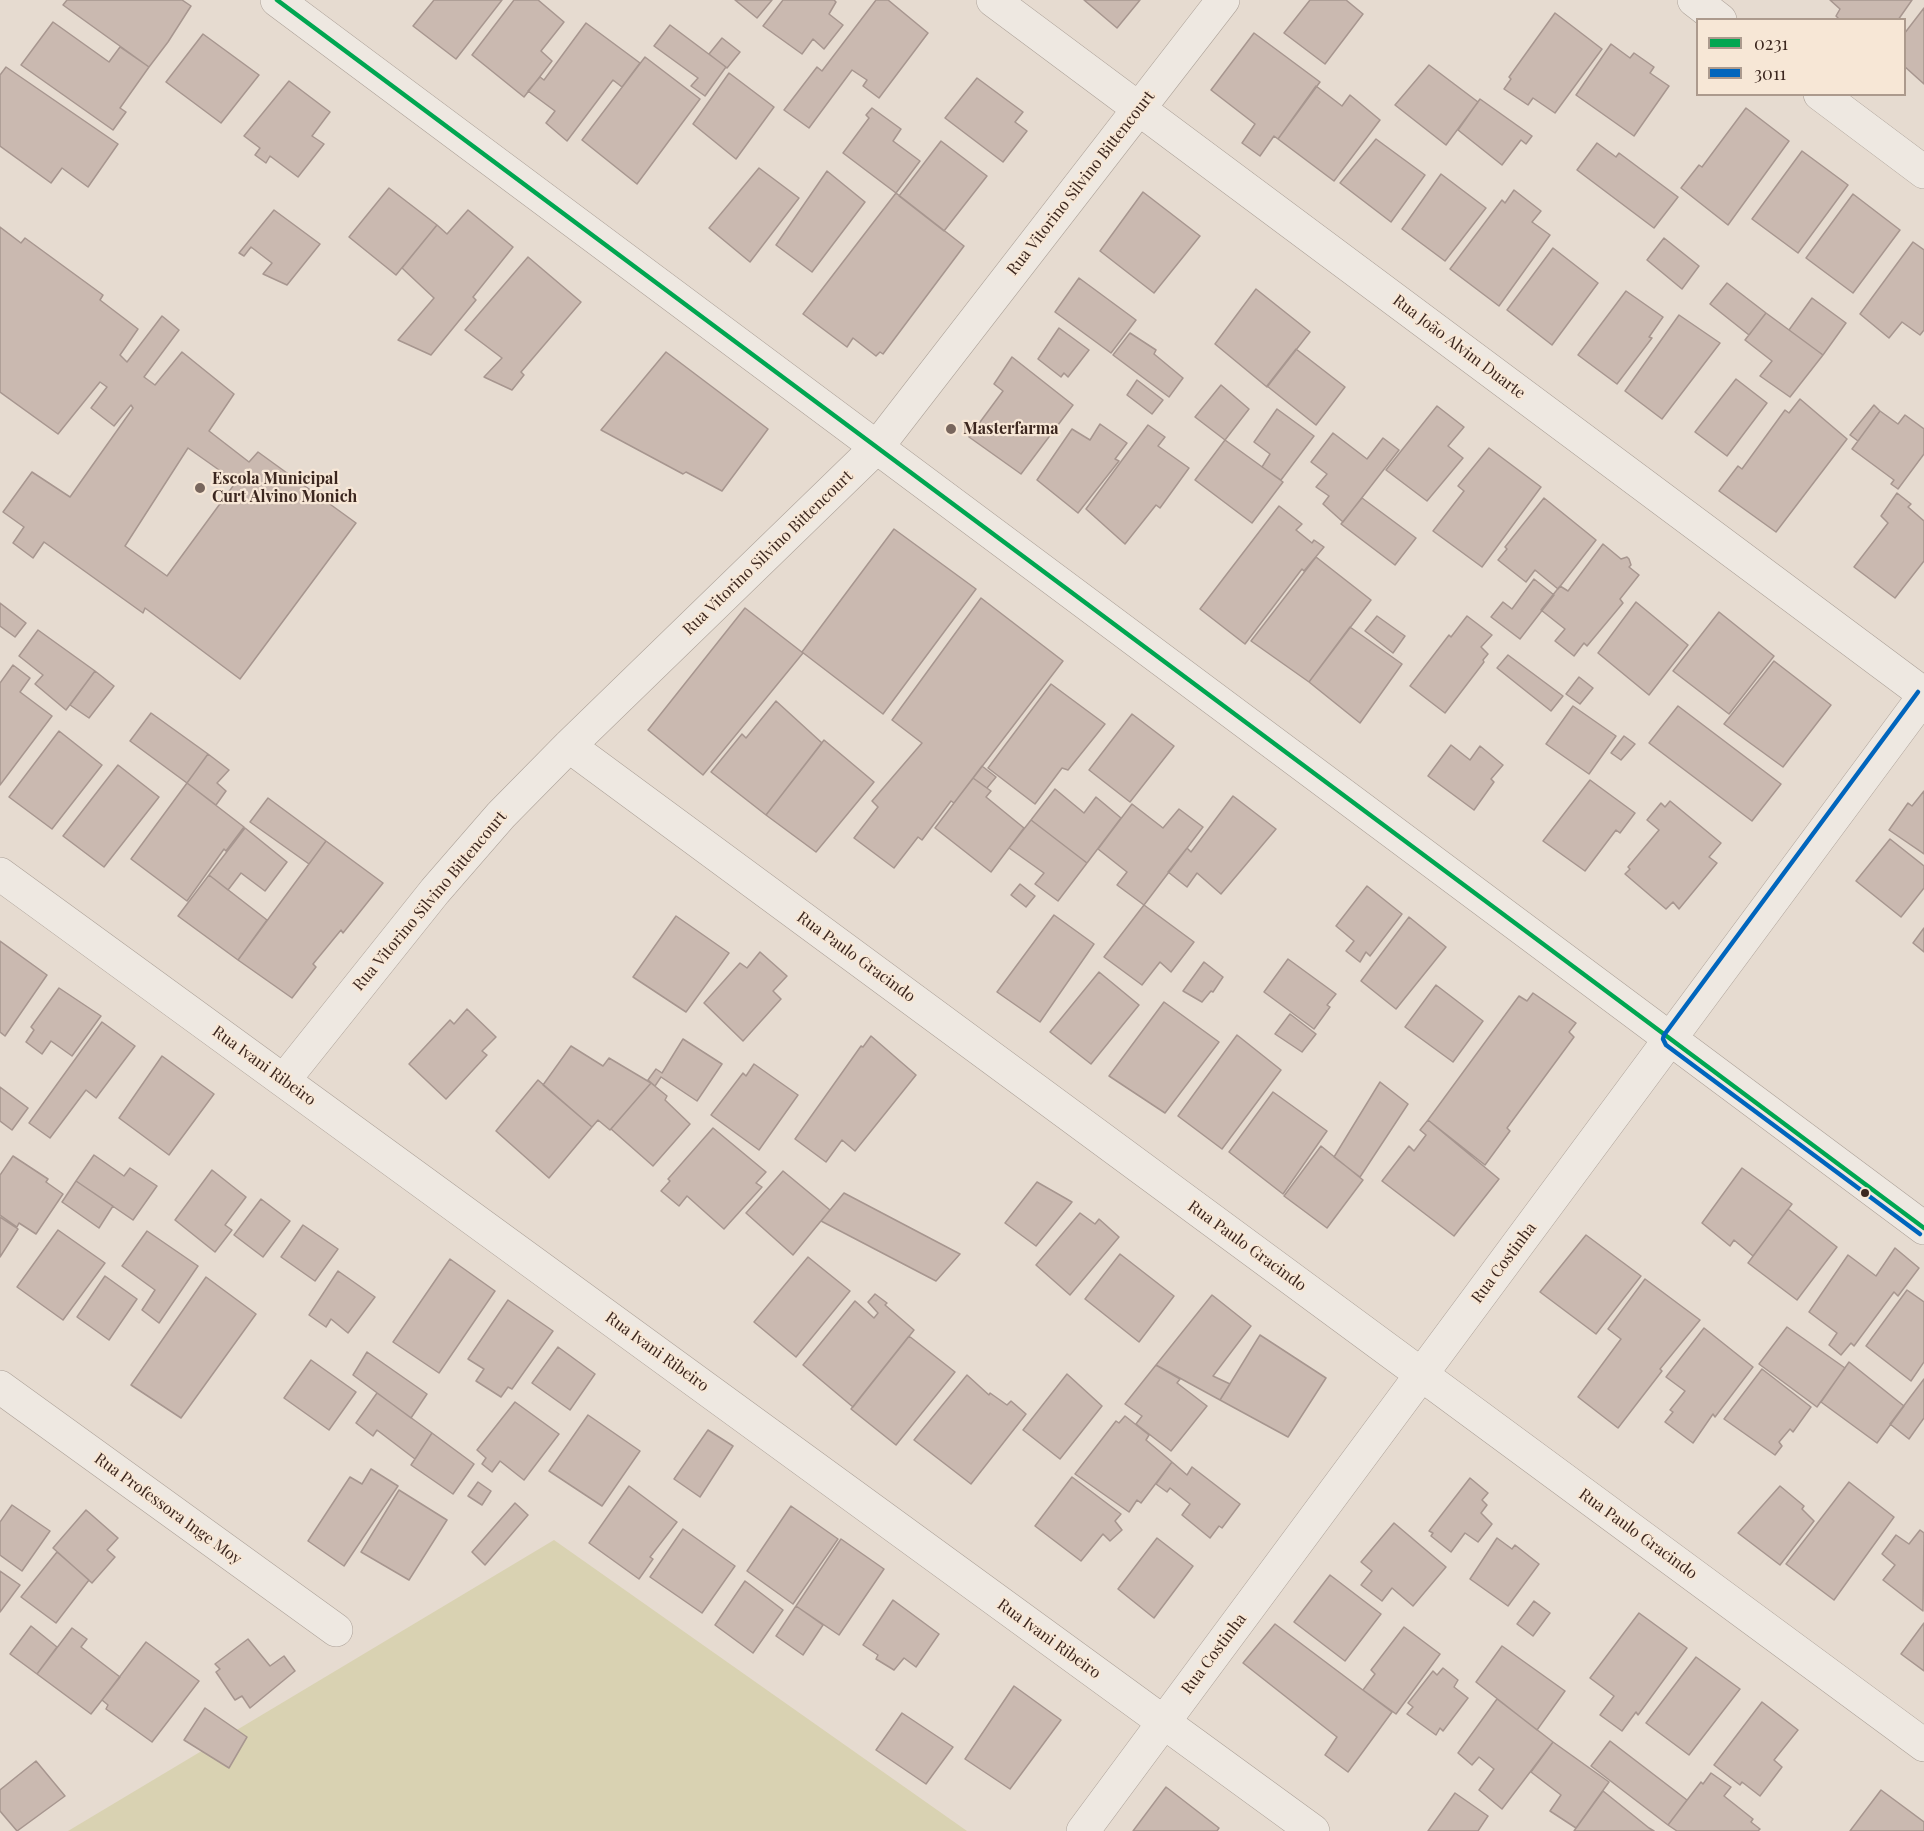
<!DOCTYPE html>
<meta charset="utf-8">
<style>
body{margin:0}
#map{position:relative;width:1924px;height:1831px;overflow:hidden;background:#e6dbd0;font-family:"Playfair Display",serif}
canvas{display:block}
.legend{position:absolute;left:1696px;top:18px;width:210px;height:78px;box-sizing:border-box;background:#f7e7d6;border:2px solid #ac9a8d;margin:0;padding:8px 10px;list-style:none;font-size:18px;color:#3c271f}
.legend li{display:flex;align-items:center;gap:12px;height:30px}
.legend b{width:30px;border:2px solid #ac9a8d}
</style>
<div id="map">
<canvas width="1924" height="1831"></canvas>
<ul class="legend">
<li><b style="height:8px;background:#00a651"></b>0231</li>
<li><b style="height:8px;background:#0065bd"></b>3011</li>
</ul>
</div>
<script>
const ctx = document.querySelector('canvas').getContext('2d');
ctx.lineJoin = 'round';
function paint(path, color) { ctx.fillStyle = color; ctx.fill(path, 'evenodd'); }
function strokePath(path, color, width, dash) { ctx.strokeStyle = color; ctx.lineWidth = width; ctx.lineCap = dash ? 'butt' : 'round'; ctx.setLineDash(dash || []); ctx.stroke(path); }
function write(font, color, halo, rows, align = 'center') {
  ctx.font = font + ' "Playfair Display",serif'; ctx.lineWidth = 4.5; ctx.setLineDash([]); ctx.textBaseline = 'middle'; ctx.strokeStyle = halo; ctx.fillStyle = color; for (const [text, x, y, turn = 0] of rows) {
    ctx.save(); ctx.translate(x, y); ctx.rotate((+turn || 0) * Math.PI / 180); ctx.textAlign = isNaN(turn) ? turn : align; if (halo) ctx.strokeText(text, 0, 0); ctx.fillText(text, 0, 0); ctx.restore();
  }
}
const green = new Path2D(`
 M554,1540L967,1831H68Z`);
const building = new Path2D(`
 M67,0H182L191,6L168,42L149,67L63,5Z
 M434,0H502L456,59L413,26Z
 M514,0H538L564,22L541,51L552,61L524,97L472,55Z
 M735,0H772L757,18Z
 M783,0H834L836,2L829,14L843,25L824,49L813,39L802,54L763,26Z
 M876,0H888L928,33L879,98L863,86L867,80L852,70L809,128L784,110L817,67L822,71Z
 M1084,0H1140L1117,28Z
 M1310,0H1346L1363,14L1325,64L1284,33Z
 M1830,0H1912L1898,20H1840L1836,16L1840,9Z
 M1924,8V84L1904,66V34Z
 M1555,13L1602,49L1555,113L1533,98L1528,105L1504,89L1511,79L1509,77Z
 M53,22L109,62L120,47L149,67L120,108L126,112L113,130L21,65Z
 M586,23L640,63L622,87L613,80L567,141L546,123L555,111L528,91L540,77L544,80Z
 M670,25L726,67L705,96L691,86L698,78L654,46Z
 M1254,33L1320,82L1278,139L1274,136L1260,156L1242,143L1255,124L1211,90Z
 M203,34L259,75L221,123L166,82Z
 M722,38L740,52L727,68L709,54Z
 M1611,44L1630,58L1634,53L1654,67L1650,73L1669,86L1634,136L1576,95Z
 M645,57L700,99L637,184L582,140Z
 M1429,65L1478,102L1446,145L1395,105Z
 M6,67L118,144L88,187L62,168L51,183L0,146V75Z
 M729,73L774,107L736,159L693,124Z
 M977,78L1023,112L1015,122L1027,131L1003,162L945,118Z
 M289,81L330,112L312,136L324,144L298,177L270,156L266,163L255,155L260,148L244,136Z
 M1316,86L1342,106L1350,95L1380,120L1334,181L1278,139Z
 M1480,99L1532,136L1526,144L1521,140L1502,165L1458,130Z
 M872,108L901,129L893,141L920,161L896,193L843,153L869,118L866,115Z
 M1746,108L1789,141L1728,225L1681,188L1699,165L1702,167Z
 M1376,139L1425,175L1391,222L1340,183Z
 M941,141L987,176L944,231L899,196Z
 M1597,143L1616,157L1619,153L1678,197L1654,228L1577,170Z
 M1802,151L1848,185L1798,253L1752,219Z
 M759,168L799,198L750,262L709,228Z
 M827,171L865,202L812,272L776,245Z
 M1441,174L1486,208L1445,261L1402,229Z
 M389,188L437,225L396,275L349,237Z
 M1514,190L1541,211L1532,222L1550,235L1499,306L1450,269L1502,200L1505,203Z
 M1143,192L1200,236L1154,293L1100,251Z
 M896,193L964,246L883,354L880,352L876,356L853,338L847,347L803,314Z
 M1853,194L1900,230L1853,293L1806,258Z
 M274,210L320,244L287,285L263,274L272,263L251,247L244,256L239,253Z
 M468,210L513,247L473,297L476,300L431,355L398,340L434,298L402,268L437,225L447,234Z
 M0,227L21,243L25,238L103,295L100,300L138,329L120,355L127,362L162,316L179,330L144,377L155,385L182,352L234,394L209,431L249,462L258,452L356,523L240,679L145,608L143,613L44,542L33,558L13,543L24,527L3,512L32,472L70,497L133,408L131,405L114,426L91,408L107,387L100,382L58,434L0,392ZM188,448L236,482L167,576L125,546Z
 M1664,238L1699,266L1682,289L1647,260Z
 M1913,242L1924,250V330L1920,335L1902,322L1889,338L1860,314Z
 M1553,248L1598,283L1552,345L1507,310Z
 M528,257L581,302L521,372L524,375L512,390L484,377L502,358L465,330Z
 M1079,278L1136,320L1111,353L1055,312Z
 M1727,283L1766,313L1749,335L1710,304Z
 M1256,289L1310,332L1267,387L1215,344Z
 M1626,291L1663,317L1649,337L1652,338L1617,384L1578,355Z
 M1812,298L1846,323L1823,355L1789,330Z
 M1766,313L1823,355L1790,397L1760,376L1772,361L1745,340Z
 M1679,315L1720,343L1662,419L1625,391Z
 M1059,328L1089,350L1068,377L1064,373L1061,377L1038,359Z
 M1130,333L1156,350L1154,354L1183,378L1169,397L1113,355Z
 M1296,349L1345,387L1316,425L1267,386Z
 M666,352L768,429L722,491L686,472L683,474L601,430Z
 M1012,357L1073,405L1021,474L969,437L1003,391L994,384Z
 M1736,379L1767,403L1727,456L1695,432Z
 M1137,380L1163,400L1152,414L1127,395Z
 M1221,385L1249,409L1225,440L1195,417Z
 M1800,399L1847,439L1776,532L1719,491L1738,466L1742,469L1785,410L1789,413Z
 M1874,405L1880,411L1858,441L1850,435Z
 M1437,406L1464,427L1448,446L1463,458L1427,501L1386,470Z
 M1277,409L1314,436L1281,480L1262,467L1270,454L1254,442Z
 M1880,411L1898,424L1905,415L1924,429V454L1898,489L1891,484L1894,480L1852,449Z
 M1100,424L1127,443L1115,459L1119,461L1078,513L1037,480L1072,429L1090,440Z
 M1148,425L1165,437L1158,446L1189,468L1160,508L1156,505L1125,544L1086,509Z
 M1333,433L1367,459L1383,438L1399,450L1343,522L1323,504L1329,496L1316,487L1327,474L1311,462Z
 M1225,440L1283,482L1252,523L1195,480Z
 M1489,448L1541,487L1482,567L1433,531L1464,491L1458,486Z
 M1897,493L1911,504L1908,507L1924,521V561L1895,598L1854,567L1888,523L1881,516Z
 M1362,498L1416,538L1395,565L1341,524Z
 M1544,498L1596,540L1558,589L1535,570L1526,582L1498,560L1507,549L1505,547Z
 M1279,506L1302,524L1296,530L1312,543L1314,540L1324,547L1304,571L1302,569L1245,644L1200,609Z
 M894,529L976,589L883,714L802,652Z
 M1603,544L1621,559L1627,557L1629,559L1631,565L1629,567L1639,575L1620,599L1623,603L1587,646L1584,643L1574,656L1555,641L1565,629L1541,610L1560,586L1568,591Z
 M1316,557L1371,600L1309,682L1251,641Z
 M1534,579L1554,595L1520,639L1491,617L1503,602L1512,609Z
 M981,598L1063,661L954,803L951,801L922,840L918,837L894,868L854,838L878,807L872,801L922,743L892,720Z
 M1636,602L1688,645L1649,695L1598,653Z
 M0,603L26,623L15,637L0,626Z
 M745,608L803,653L703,775L648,730Z
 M1719,612L1774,656L1729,714L1673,671Z
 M1377,616L1405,636L1393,653L1365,631Z
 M1467,616L1492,635L1481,647L1488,654L1483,660L1484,662L1445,713L1410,686L1449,635L1451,637Z
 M1350,627L1402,664L1360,723L1309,682Z
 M38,630L95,671L66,710L35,684L43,675L19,656Z
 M1508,655L1563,696L1551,711L1497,668Z
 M1774,661L1831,705L1783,767L1724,724Z
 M13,665L30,678L20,692L52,716L0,785V683Z
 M95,671L114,686L89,718L70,705Z
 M1579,677L1593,688L1580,704L1566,694Z
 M1051,684L1105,724L1068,770L1062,768L1035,804L988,768Z
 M776,701L822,743L766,815L711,772L742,734L746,738Z
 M1573,706L1616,736L1589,774L1546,744Z
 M1678,706L1781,784L1752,821L1649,743Z
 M151,713L208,754L187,783L130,741Z
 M1132,714L1174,746L1130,802L1089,770Z
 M59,731L102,765L52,829L9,797Z
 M1624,736L1635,744L1621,760L1611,753Z
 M824,740L874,782L816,852L766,815Z
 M1451,745L1470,760L1480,746L1503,765L1491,779L1494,782L1474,810L1428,776Z
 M208,754L229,770L217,783L226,791L216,805L187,783Z
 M118,765L159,797L104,867L63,836Z
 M982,766L996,777L987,788L973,778Z
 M973,778L991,791L986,797L1024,828L991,872L935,828Z
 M1590,780L1635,813L1620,833L1616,830L1585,871L1543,841Z
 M187,783L244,827L226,851L224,849L187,901L131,859Z
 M1055,789L1084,813L1096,797L1121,818L1087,863L1031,820Z
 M1924,791V854L1889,830L1908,803L1912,806Z
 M1233,796L1276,829L1221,894L1197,873L1187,887L1168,872L1187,848L1191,852Z
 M268,798L326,841L309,864L250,822Z
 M1670,801L1721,843L1709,857L1717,863L1679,909L1673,902L1666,909L1625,874L1630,869L1628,867L1659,830L1647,820L1661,803L1665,807Z
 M1132,804L1163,828L1179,809L1203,827L1144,905L1117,885L1127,872L1098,849Z
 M1031,820L1087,863L1058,901L1035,884L1044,873L1009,848Z
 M245,828L287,862L265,891L241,873L228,890L209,875Z
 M1890,839L1924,866V888L1901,917L1856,881Z
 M326,841L383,883L343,933L341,930L313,964L316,967L292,998L238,960Z
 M209,875L267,920L238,960L178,916Z
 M1020,884L1035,896L1026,907L1011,895Z
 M1367,886L1402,914L1370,956L1366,952L1360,962L1346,951L1354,941L1336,926Z
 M1144,905L1194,942L1171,972L1160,962L1142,985L1104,957Z
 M1054,915L1094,944L1040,1022L997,992Z
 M676,916L729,953L686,1012L633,977Z
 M1409,917L1446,947L1396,1009L1361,981Z
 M1924,928V952L1913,943Z
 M0,941L47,975L5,1036L0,1032Z
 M760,952L787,976L773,991L781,999L743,1041L704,1003L740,963L747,968Z
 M1288,959L1336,994L1327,1005L1330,1007L1314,1029L1264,992Z
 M1204,962L1223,977L1213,992L1211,991L1202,1002L1183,991Z
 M1099,972L1139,1005L1091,1064L1050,1032Z
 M1436,985L1483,1021L1453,1062L1405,1027Z
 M59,988L101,1016L72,1056L51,1041L42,1054L26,1042L34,1030L31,1027Z
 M1533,993L1576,1023L1569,1032L1574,1037L1507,1128L1510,1131L1485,1165L1428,1120L1519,996L1527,1001Z
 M1164,1002L1219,1042L1165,1113L1109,1076Z
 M467,1009L496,1037L482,1051L487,1055L446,1099L409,1064L450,1020L454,1024Z
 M1290,1014L1316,1034L1302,1052L1275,1034Z
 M102,1022L135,1046L96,1098L86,1090L50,1138L29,1123Z
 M1237,1035L1281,1070L1222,1149L1178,1116Z
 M871,1036L916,1075L855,1151L842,1140L826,1162L795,1139L861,1046L863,1047Z
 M683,1039L722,1064L697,1101L661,1077L655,1086L648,1080L656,1069L662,1073Z
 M571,1046L603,1066L609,1058L651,1083L610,1130L598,1120L592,1127L543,1085Z
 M162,1056L214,1094L169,1155L119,1118Z
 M754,1064L798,1095L759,1150L711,1115L743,1073L746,1076Z
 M538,1080L592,1127L549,1178L496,1131Z
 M1380,1082L1408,1104L1360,1177L1334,1157Z
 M651,1083L667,1096L665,1100L690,1124L653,1166L611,1129Z
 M0,1087L28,1108L12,1130L0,1121Z
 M1273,1092L1327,1131L1283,1194L1229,1152Z
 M1428,1120L1499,1179L1454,1236L1382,1181L1409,1146L1414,1151L1426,1135L1420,1130Z
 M713,1128L766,1172L756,1183L762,1187L724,1229L687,1196L679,1206L661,1191L670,1181L668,1179Z
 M1321,1146L1363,1180L1327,1228L1284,1196Z
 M94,1155L124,1176L130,1168L157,1186L133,1220L76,1181Z
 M13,1156L48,1179L46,1182L63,1194L36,1234L19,1223L17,1227L0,1215V1175Z
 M1742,1168L1792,1204L1753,1256L1734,1240L1730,1246L1702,1223Z
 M212,1170L246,1197L225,1225L232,1230L215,1252L175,1220Z
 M783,1171L830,1210L793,1255L746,1213Z
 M76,1181L113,1206L99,1228L62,1202Z
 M1037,1182L1072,1202L1036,1246L1005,1223Z
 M844,1193L960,1254L936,1281L821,1221Z
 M261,1199L290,1221L263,1257L234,1235Z
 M1788,1209L1837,1247L1797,1300L1748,1263Z
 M1080,1213L1095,1224L1099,1219L1119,1237L1070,1295L1036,1265Z
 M0,1217L18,1229L0,1257Z
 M303,1225L338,1249L315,1281L281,1257Z
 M58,1230L105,1263L63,1320L17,1287Z
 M147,1231L198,1266L159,1323L142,1310L155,1290L122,1266Z
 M1586,1235L1641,1276L1596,1334L1540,1292Z
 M1895,1248L1919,1268L1898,1296L1894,1292L1854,1346L1851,1343L1841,1355L1829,1345L1837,1333L1809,1312L1848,1255L1876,1276Z
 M1120,1254L1174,1296L1139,1342L1085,1299Z
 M808,1257L850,1291L796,1357L754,1322Z
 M450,1259L495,1291L439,1373L393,1342Z
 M338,1271L375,1297L348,1333L331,1319L326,1327L309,1315Z
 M105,1276L137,1299L109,1340L77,1317Z
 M206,1277L256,1314L181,1418L131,1385Z
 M1645,1279L1700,1320L1660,1369L1662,1371L1618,1428L1578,1397L1621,1339L1608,1329Z
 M1907,1290L1924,1302V1362L1911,1381L1866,1346Z
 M875,1294L887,1303L885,1305L914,1330L853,1407L803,1365L855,1301L874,1318L878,1313L868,1302Z
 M1212,1295L1251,1326L1213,1376L1230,1384L1220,1400L1156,1365Z
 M508,1300L553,1331L512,1389L508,1387L501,1397L476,1381L484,1369L468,1359Z
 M1787,1327L1845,1368L1817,1407L1759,1364Z
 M1704,1328L1753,1367L1715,1417L1713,1414L1693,1443L1665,1422L1673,1412L1670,1410L1685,1391L1666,1377Z
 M1260,1335L1326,1378L1288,1437L1220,1400Z
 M909,1336L955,1372L896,1445L851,1409Z
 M558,1347L595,1374L570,1410L532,1383Z
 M367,1352L427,1394L411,1418L353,1375Z
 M311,1360L356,1392L329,1430L284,1398Z
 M1849,1362L1904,1406L1877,1443L1821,1402Z
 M1156,1365L1180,1379L1177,1383L1207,1406L1171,1451L1136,1424L1142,1416L1125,1404Z
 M1762,1369L1811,1407L1793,1432L1790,1429L1779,1442L1782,1446L1775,1455L1724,1419Z
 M1067,1374L1102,1406L1060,1459L1023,1430Z
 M967,1375L989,1395L990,1393L1007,1405L1011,1401L1026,1414L971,1484L914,1440Z
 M1924,1379V1418L1909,1439L1890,1424Z
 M377,1393L432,1433L415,1459L377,1430L373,1436L356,1423Z
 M515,1402L559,1434L524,1480L500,1461L492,1472L482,1464L486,1458L477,1450Z
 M588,1415L640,1451L602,1506L549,1471Z
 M1125,1416L1149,1435L1146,1440L1172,1462L1141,1503L1137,1500L1129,1512L1075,1474L1116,1421L1119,1423Z
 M708,1430L733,1446L700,1497L674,1479Z
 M432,1433L474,1464L453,1494L411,1465Z
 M1172,1462L1187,1475L1192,1467L1240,1504L1222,1528L1219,1526L1210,1538L1182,1515L1190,1504L1170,1488L1167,1492L1156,1484Z
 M371,1469L398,1486L344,1566L308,1541L350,1477L362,1484Z
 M1072,1477L1121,1514L1115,1521L1122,1530L1110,1541L1103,1534L1081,1561L1035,1526Z
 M1470,1478L1488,1493L1482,1500L1487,1505L1481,1513L1492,1524L1478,1542L1465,1533L1451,1552L1431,1536L1433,1533L1429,1531Z
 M478,1482L491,1491L482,1505L468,1496Z
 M1849,1482L1894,1517L1834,1600L1786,1564Z
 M629,1486L677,1522L650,1557L653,1559L639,1579L589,1543Z
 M1780,1486L1804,1506L1802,1509L1814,1521L1780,1565L1738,1533Z
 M399,1490L447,1520L409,1580L361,1552Z
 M515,1503L528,1515L485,1565L472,1552Z
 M12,1505L50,1531L22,1571L0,1555V1522Z
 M791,1506L838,1539L793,1604L747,1571Z
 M86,1510L118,1538L107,1550L115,1557L92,1583L53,1548Z
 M1394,1523L1446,1567L1413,1606L1392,1588L1382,1601L1361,1585L1372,1571L1361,1562Z
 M683,1529L735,1566L702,1613L650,1577Z
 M1920,1530L1924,1533L1923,1611L1883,1580L1895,1565L1882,1554L1896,1535L1909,1544Z
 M1157,1538L1193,1566L1154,1618L1118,1589Z
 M1497,1538L1512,1549L1515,1545L1539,1564L1508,1606L1470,1579Z
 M841,1539L884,1569L839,1635L796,1606Z
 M57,1552L89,1580L56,1623L21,1597Z
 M0,1571L20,1585L0,1612Z
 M1330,1575L1381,1614L1345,1661L1294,1622Z
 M745,1581L783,1610L753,1653L715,1625Z
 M893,1600L939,1634L916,1667L904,1658L894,1670L876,1659L878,1655L863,1645Z
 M1534,1601L1550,1613L1533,1636L1517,1624Z
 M796,1606L823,1625L803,1655L776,1636Z
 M1639,1613L1687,1648L1638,1715L1636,1712L1622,1731L1600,1715L1614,1696L1590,1678Z
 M1924,1623V1671L1901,1654Z
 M1275,1624L1392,1712L1348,1772L1325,1755L1337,1737L1243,1663Z
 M31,1626L57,1647L37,1674L10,1654Z
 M1404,1627L1440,1654L1396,1714L1363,1690L1375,1674L1371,1670Z
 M72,1628L87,1639L81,1647L120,1677L91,1714L37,1674Z
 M248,1639L270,1666L284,1656L295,1671L250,1708L242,1696L235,1700L216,1672L220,1669L215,1664Z
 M146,1642L199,1681L152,1742L106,1709L108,1705L102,1700Z
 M1502,1646L1565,1691L1537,1730L1476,1682Z
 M1696,1657L1740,1689L1689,1755L1646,1723Z
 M1443,1668L1458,1680L1454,1687L1468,1698L1443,1731L1440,1728L1436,1735L1407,1714L1413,1707L1408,1703L1433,1671L1437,1675Z
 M1014,1686L1061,1720L1010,1789L965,1759Z
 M1497,1699L1553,1742L1502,1809L1479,1790L1494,1769L1479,1757L1472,1765L1458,1753Z
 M1762,1702L1798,1730L1774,1760L1782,1767L1760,1796L1742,1782L1740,1785L1714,1765Z
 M205,1708L247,1737L229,1768L184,1740Z
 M902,1713L953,1747L926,1784L876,1750Z
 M1610,1741L1687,1800L1668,1825L1591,1766Z
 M1553,1742L1609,1782L1576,1828L1550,1811L1561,1795L1531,1772Z
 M36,1761L65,1796L17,1831L0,1811V1790Z
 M1711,1773L1731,1787L1724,1796L1753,1819L1751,1822L1760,1829L1758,1831H1677L1668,1825L1701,1782L1703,1784Z
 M1166,1787L1219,1828L1217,1831H1133Z
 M1881,1790L1924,1822V1831H1850Z
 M1603,1791L1649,1828L1654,1831H1574Z
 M1455,1793L1488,1816L1478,1831H1428Z`);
const minor = new Path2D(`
 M993,0L1924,694
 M1694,0L1720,20
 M1820,94L1924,172
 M569,746L1924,1745
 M0,874L1313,1831
 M284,1080L435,891L501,815L569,746L877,447L1223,0
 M0,1387L336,1630
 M1083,1831L1924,696`);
const tertiary = new Path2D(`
 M277,0L1924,1228`);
const bus1 = new Path2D(`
 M277,0L1924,1228`);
const bus2 = new Path2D(`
 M1918,692L1664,1035L1663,1039L1666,1045L1920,1234`);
const markers = [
 [951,429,6,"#78665d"],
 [200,488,6,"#78665d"],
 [1865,1193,5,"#3c271f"]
];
const streetNames = [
 ["Rua Vitorino Silvino Bittencourt",1081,183,-52],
 ["Rua João Alvim Duarte",1459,347,37],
 ["Rua Vitorino Silvino Bittencourt",768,553,-44],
 ["Rua Vitorino Silvino Bittencourt",430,901,-50],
 ["Rua Paulo Gracindo",856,957,36],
 ["Rua Ivani Ribeiro",264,1066,36],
 ["Rua Paulo Gracindo",1247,1246,36],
 ["Rua Costinha",1504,1263,-53],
 ["Rua Ivani Ribeiro",657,1352,36],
 ["Rua Professora Inge Moy",168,1509,36],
 ["Rua Paulo Gracindo",1638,1534,36],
 ["Rua Ivani Ribeiro",1049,1639,36],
 ["Rua Costinha",1214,1654,-53]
];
const poiNames = [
 ["Masterfarma",963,429],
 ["Escola Municipal",212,479],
 ["Curt Alvino Monich",212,497]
];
paint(green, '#d9d2b2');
paint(building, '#cab9b0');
strokePath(building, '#a7968f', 1.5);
strokePath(minor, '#aca198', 34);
strokePath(tertiary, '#aca198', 34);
strokePath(minor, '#eee8e1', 33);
strokePath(tertiary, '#eee8e1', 33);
strokePath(bus1, '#00a651', 4.5);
strokePath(bus2, '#0065bd', 4.5);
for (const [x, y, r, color] of markers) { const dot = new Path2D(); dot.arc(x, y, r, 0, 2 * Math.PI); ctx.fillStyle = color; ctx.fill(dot); strokePath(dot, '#f7e7d6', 2); }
write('16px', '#3c271f', '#f7e7d6', streetNames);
write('bold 16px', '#3c271f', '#f7e7d6', poiNames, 'left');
</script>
